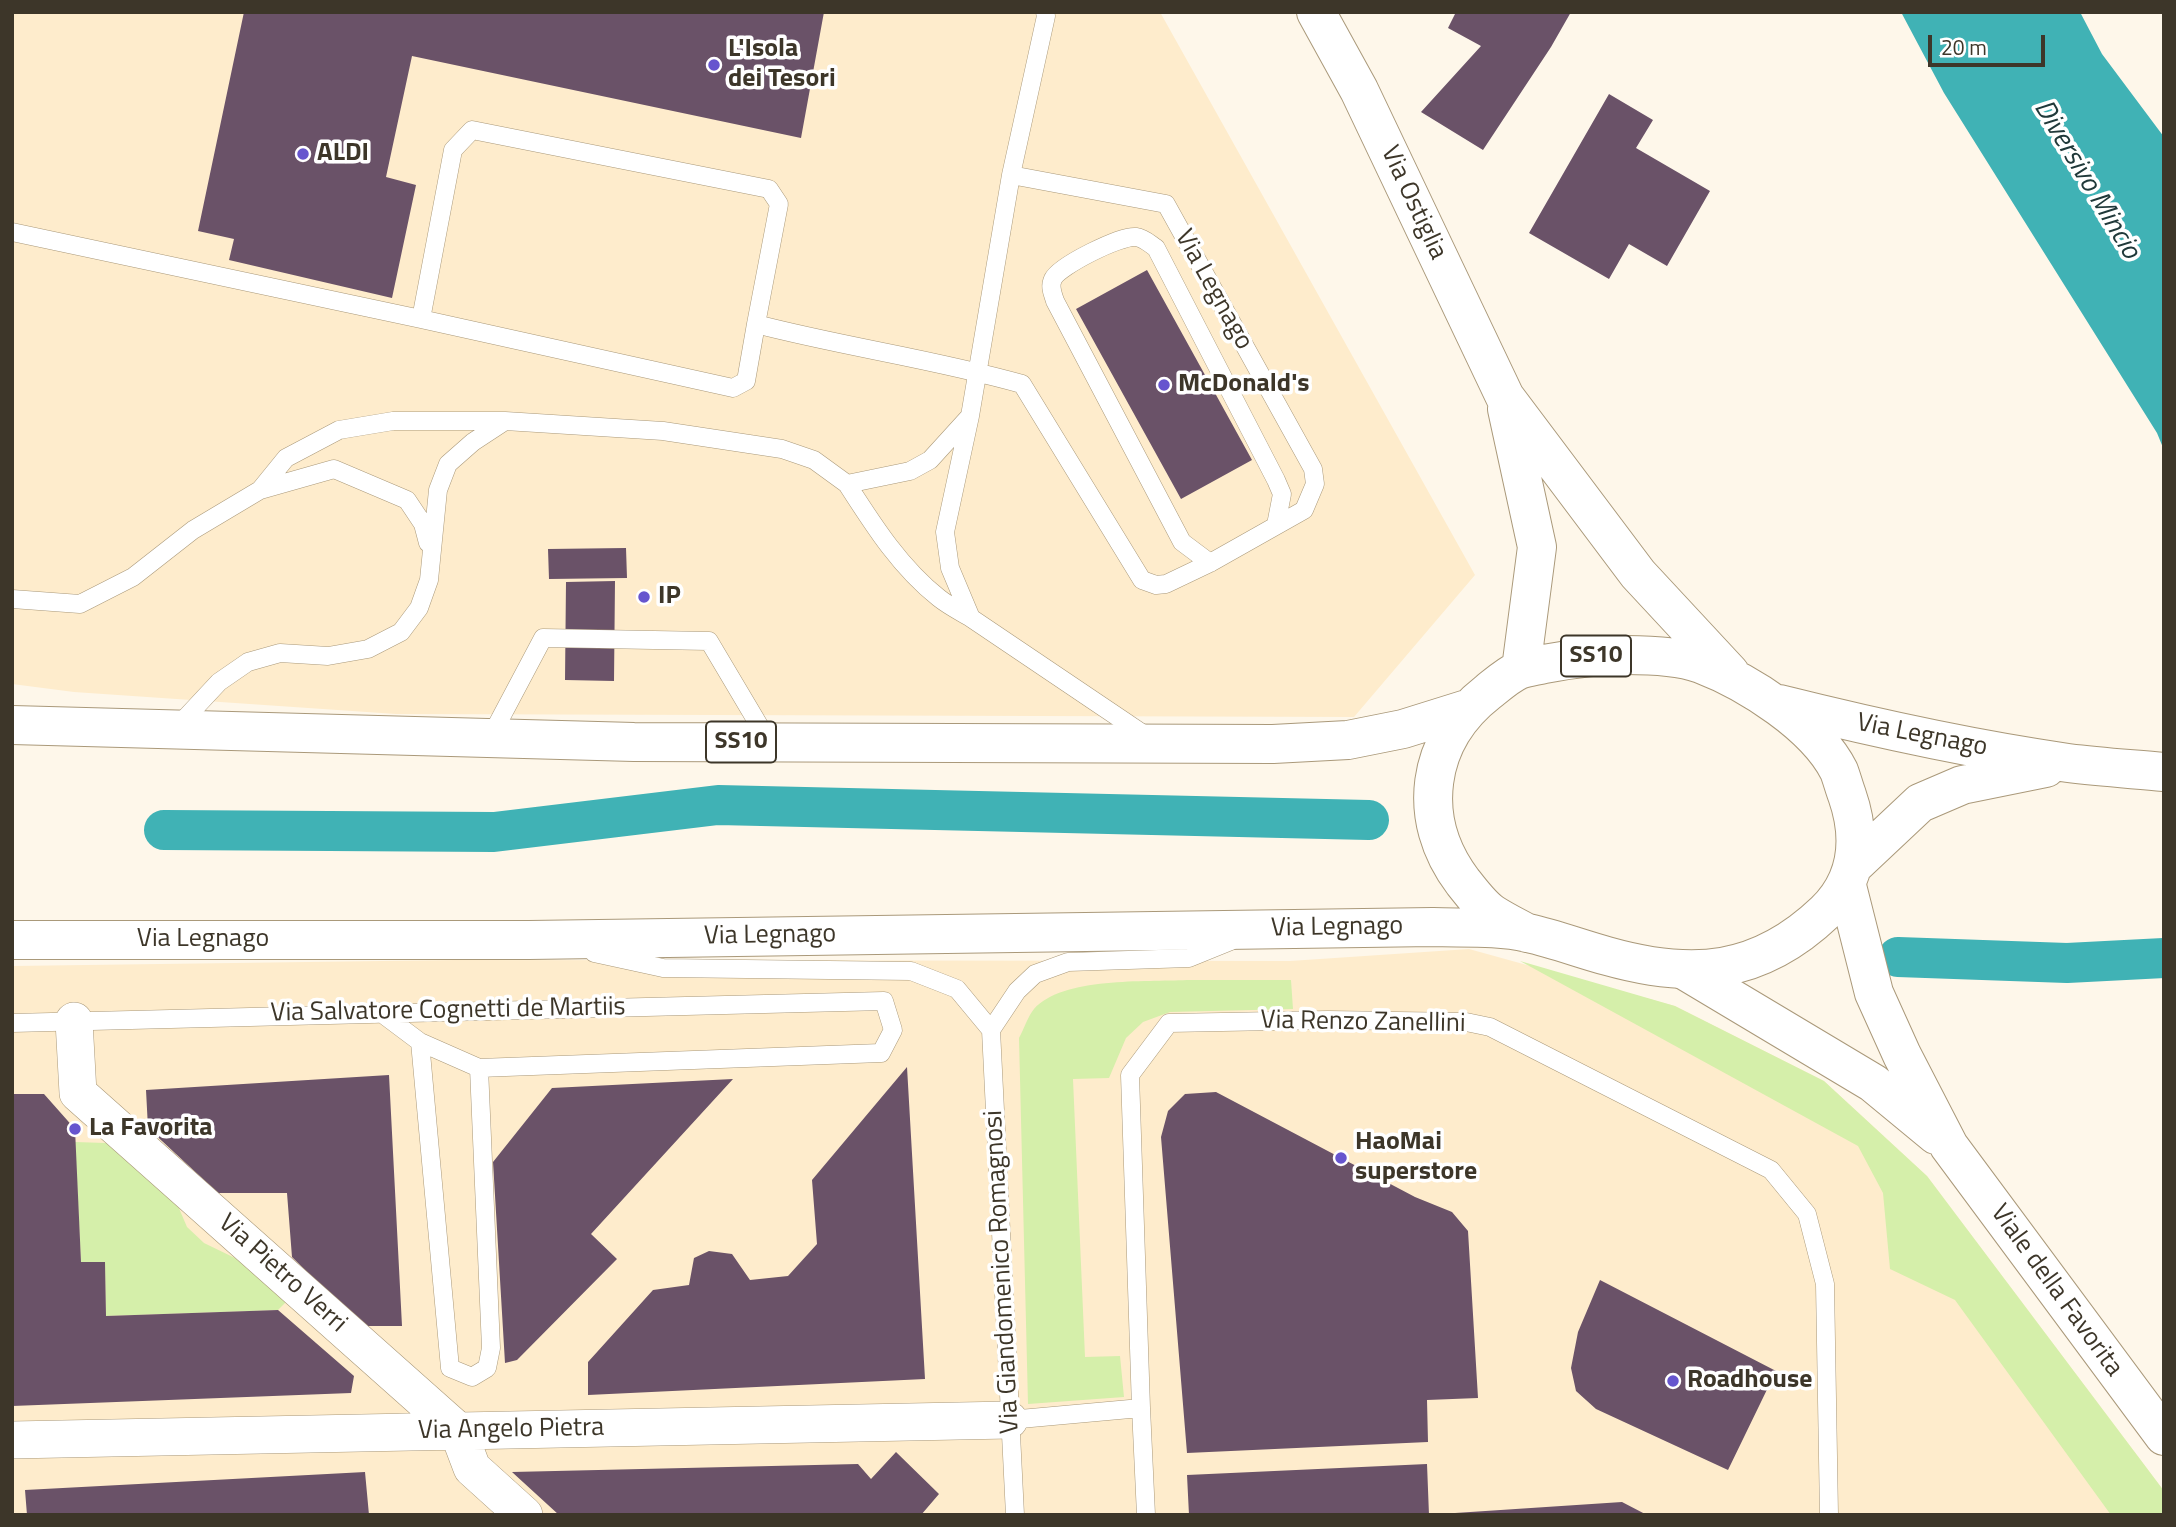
<!DOCTYPE html>
<style>
body{margin:0}
#map{position:relative;width:2176px;height:1527px;overflow:hidden;background:#fef7ea;font-family:"Titillium Web",sans-serif}
canvas{display:block}
.frame{position:absolute;inset:0;border:14px solid #3d3629;pointer-events:none}
.scale{position:absolute;left:1928px;top:35px;width:117px;height:32px;box-sizing:border-box;border:4px solid #3d3629;border-top:0;padding-left:9px;font-size:21px;line-height:24px;white-space:nowrap;color:#3d3629;-webkit-text-stroke:5px #fff;paint-order:stroke}
</style>
<div id="map">
<canvas width="2176" height="1527"></canvas>
<div class="frame"></div>
<div class="scale">20 m</div>
</div>
<script>
const ctx = document.querySelector('canvas').getContext('2d');
ctx.lineJoin = 'round';
function paint(path, color) { ctx.fillStyle = color; ctx.fill(path, 'evenodd'); }
function strokePath(path, color, width, dash) { ctx.strokeStyle = color; ctx.lineWidth = width; ctx.lineCap = dash ? 'butt' : 'round'; ctx.setLineDash(dash || []); ctx.stroke(path); }
function write(font, color, halo, rows, align = 'center') {
  ctx.font = font + ' "Titillium Web",sans-serif'; ctx.lineWidth = 7; ctx.setLineDash([]); ctx.textBaseline = 'middle'; ctx.strokeStyle = halo; ctx.fillStyle = color; for (const [text, x, y, turn = 0] of rows) {
    ctx.save(); ctx.translate(x, y); ctx.rotate((+turn || 0) * Math.PI / 180); ctx.textAlign = isNaN(turn) ? turn : align; if (halo) ctx.strokeText(text, 0, 0); ctx.fillText(text, 0, 0); ctx.restore();
  }
}
const built = new Path2D(`
 M12,12H1160L1475,575L1354,717L396,714L74,692L12,684Z
 M1469,949L1675,1006L1824,1081L1927,1176L2164,1491V1515H12V966L456,960L1290,961Z`);
const green = new Path2D(`
 M1520,961L1675,1006L1824,1081L1927,1176L2164,1491V1515H2111L1955,1300L1890,1269L1883,1193L1858,1146Z
 M1187,980H1291L1293,1009L1170,1012L1143,1022L1126,1038L1109,1078L1073,1079L1085,1357L1120,1356L1124,1397L1028,1404L1019,1038C1024,1029 1028,1016 1034,1009C1062,977 1146,982 1187,980Z
 M75,1142L136,1144L175,1199L187,1227L204,1243L299,1289L278,1310L106,1316L105,1263L81,1262Z`);
const water = new Path2D(`
 M1901,12H2080L2102,54L2164,137V450L2157,433L1944,93Z`);
const canal = new Path2D(`
 M164,830L494,832L718,805L1369,820
 M1898,957L2067,963L2164,958`);
const building = new Path2D(`
 M244,12H824L801,138L412,56L386,177L416,185L392,298L229,260L234,239L198,231Z
 M1456,12H1571L1551,47L1483,150L1421,112L1481,46L1448,28Z
 M1609,94L1653,120L1636,148L1710,191L1667,266L1629,244L1609,279L1529,233Z
 M1147,270L1252,460L1181,499L1076,309Z
 M626,548L627,578L549,579L548,549Z
 M615,581L614,681L565,680L566,582Z
 M907,1067L925,1379L588,1395V1362L653,1290L689,1285L694,1258L709,1251L732,1254L750,1280L788,1276L817,1244L812,1180Z
 M389,1075L402,1326H361L292,1257L287,1193H218L148,1128L146,1090Z
 M733,1079L591,1234L617,1259L517,1360L505,1363L493,1162L552,1088Z
 M1216,1092L1415,1197L1452,1212L1468,1231L1478,1398L1427,1400L1428,1442L1187,1453L1161,1137L1168,1111L1185,1094Z
 M12,1094H44L75,1129L81,1262H105L106,1316L278,1310L354,1376L351,1393L12,1406Z
 M1600,1280L1776,1371L1728,1470L1596,1409L1576,1391L1571,1368L1578,1332Z
 M896,1452L939,1494L921,1515H559L512,1472L858,1464L871,1479Z
 M1427,1464L1429,1515H1189L1187,1475Z
 M365,1472L369,1515H27L25,1490Z
 M1622,1502L1647,1515H1456L1455,1513Z`);
const lane = new Path2D(`
 M1045,12L1046,16L1011,175L970,416L945,532L950,568L971,618L1149,738
 M12,232L421,319L453,150L472,130L769,189L779,204L756,324C844,347 934,359 1022,384L1142,580L1156,585L1166,584L1210,563L1304,510L1315,484L1313,469L1166,204L1011,175
 M421,319L733,388L746,381L756,324
 M847,484C874,526 900,567 939,598C949,606 961,612 971,618
 M260,490L286,458L339,430L393,421H505
 M1210,563L1182,542L1055,301C1053,294 1049,287 1053,279C1059,266 1121,235 1136,237C1144,238 1150,244 1156,248L1276,480L1282,494L1276,525
 M12,599L80,604L133,577L193,530L260,490L334,469L407,500L423,524L428,543
 M177,727L219,682L248,662L280,653L328,656L368,649L401,632L419,608L429,580L438,490L448,464L473,442L505,421L663,431L782,449L814,460L847,484L910,471L930,460L970,416
 M490,738L543,638L709,641L769,742
 M594,953L663,968L911,971L957,989L991,1030
 M12,1023L884,1001L893,1030L881,1053L479,1068L491,1348L487,1368L472,1377L450,1368L420,1042L380,1012
 M991,1030L1015,1515
 M991,1030L1017,991L1035,974L1068,962L1189,958L1231,941
 M420,1042L479,1068
 M1141,1408L1130,1075L1169,1023L1328,1020L1466,1022L1490,1027L1771,1170L1807,1214L1825,1284L1829,1515
 M1009,1420L1141,1408L1146,1515`);
const street = new Path2D(`
 M74,1021L78,1093L458,1431L472,1468L524,1515
 M12,1440L1009,1420`);
const secondary = new Path2D(`
 M1847,886L1874,993L1902,1055L1949,1146L2164,1436
 M1684,970L1873,1083L1936,1135`);
const primary = new Path2D(`
 M1316,12L1359,90L1505,397L1638,574L1730,673
 M1507,409L1537,547L1521,669
 M1779,704C1875,728 1970,749 2068,763C2100,767 2132,769 2164,772
 M12,725L634,742L1273,744L1348,740L1403,729L1467,709
 M1853,866L1920,803L1962,785L2046,768
 M12,940H529L1433,927C1464,928 1498,926 1528,933C1555,939 1581,949 1607,956C1692,980 1759,975 1825,912C1858,880 1862,838 1847,795C1844,787 1842,779 1839,771C1816,725 1748,682 1701,664C1679,656 1649,655 1626,655C1598,655 1571,659 1544,664C1536,666 1527,667 1519,670C1508,675 1498,684 1488,692C1426,740 1415,819 1463,882C1472,893 1482,907 1493,914C1504,921 1516,927 1527,933`);
const markers = [
 [714,65,7,"#6655ce"],
 [303,154,7,"#6655ce"],
 [1164,385,7,"#6655ce"],
 [644,597,7,"#6655ce"],
 [75,1129,7,"#6655ce"],
 [1341,1158,7,"#6655ce"],
 [1673,1381,7,"#6655ce"]
];
const shields = [
 [1596,656,70],
 [741,742,70]
];
const shieldNames = [
 ["SS10",1596,656],
 ["SS10",741,742]
];
const poiNames = [
 ["L'Isola",728,50],
 ["dei Tesori",728,80],
 ["ALDI",317,154],
 ["McDonald's",1178,385],
 ["IP",658,597],
 ["La Favorita",89,1129],
 ["HaoMai",1355,1143],
 ["superstore",1355,1173],
 ["Roadhouse",1687,1381]
];
const streetNames = [
 ["Via Ostiglia",1413,203,65],
 ["Via Legnago",1213,290,61],
 ["Via Legnago",1922,736,11],
 ["Via Legnago",1337,928,-1],
 ["Via Legnago",770,936,-1],
 ["Via Legnago",203,940],
 ["Via Salvatore Cognetti de Martiis",448,1011,-1],
 ["Via Renzo Zanellini",1363,1023,1],
 ["Via Giandomenico Romagnosi",1003,1272,-93],
 ["Via Pietro Verri",282,1274,42],
 ["Viale della Favorita",2056,1291,54],
 ["Via Angelo Pietra",511,1430,-1]
];
const waterNames = [
 ["Diversivo Mincio",2086,180,59]
];
paint(built, '#feeccc');
paint(green, '#d5efaa');
paint(water, '#40b2b5');
strokePath(canal, '#40b2b5', 40);
paint(building, '#6a5268');
strokePath(lane, '#aa997a', 19);
strokePath(street, '#aa997a', 38);
strokePath(secondary, '#aa997a', 40);
strokePath(primary, '#aa997a', 40);
strokePath(lane, '#fff', 18);
strokePath(street, '#fff', 37);
strokePath(secondary, '#fff', 38);
strokePath(primary, '#fff', 38);
for (const [x, y, r, color] of markers) { const dot = new Path2D(); dot.arc(x, y, r, 0, 2 * Math.PI); ctx.fillStyle = color; ctx.fill(dot); strokePath(dot, '#fff', 2.5); }
for (const [x, y, w] of shields) { const box = new Path2D(); box.roundRect(x - w / 2, y - 20.5, w, 41, 5); ctx.fillStyle = '#fff'; ctx.fill(box); strokePath(box, '#3d3629', 2); }
write('bold 24px', '#3d3629', null, shieldNames);
write('bold 26px', '#3d3629', '#fff', poiNames, 'left');
write('26px', '#3d3629', '#fff', streetNames);
write('italic 28px', '#20393a', '#fff', waterNames);
</script>
